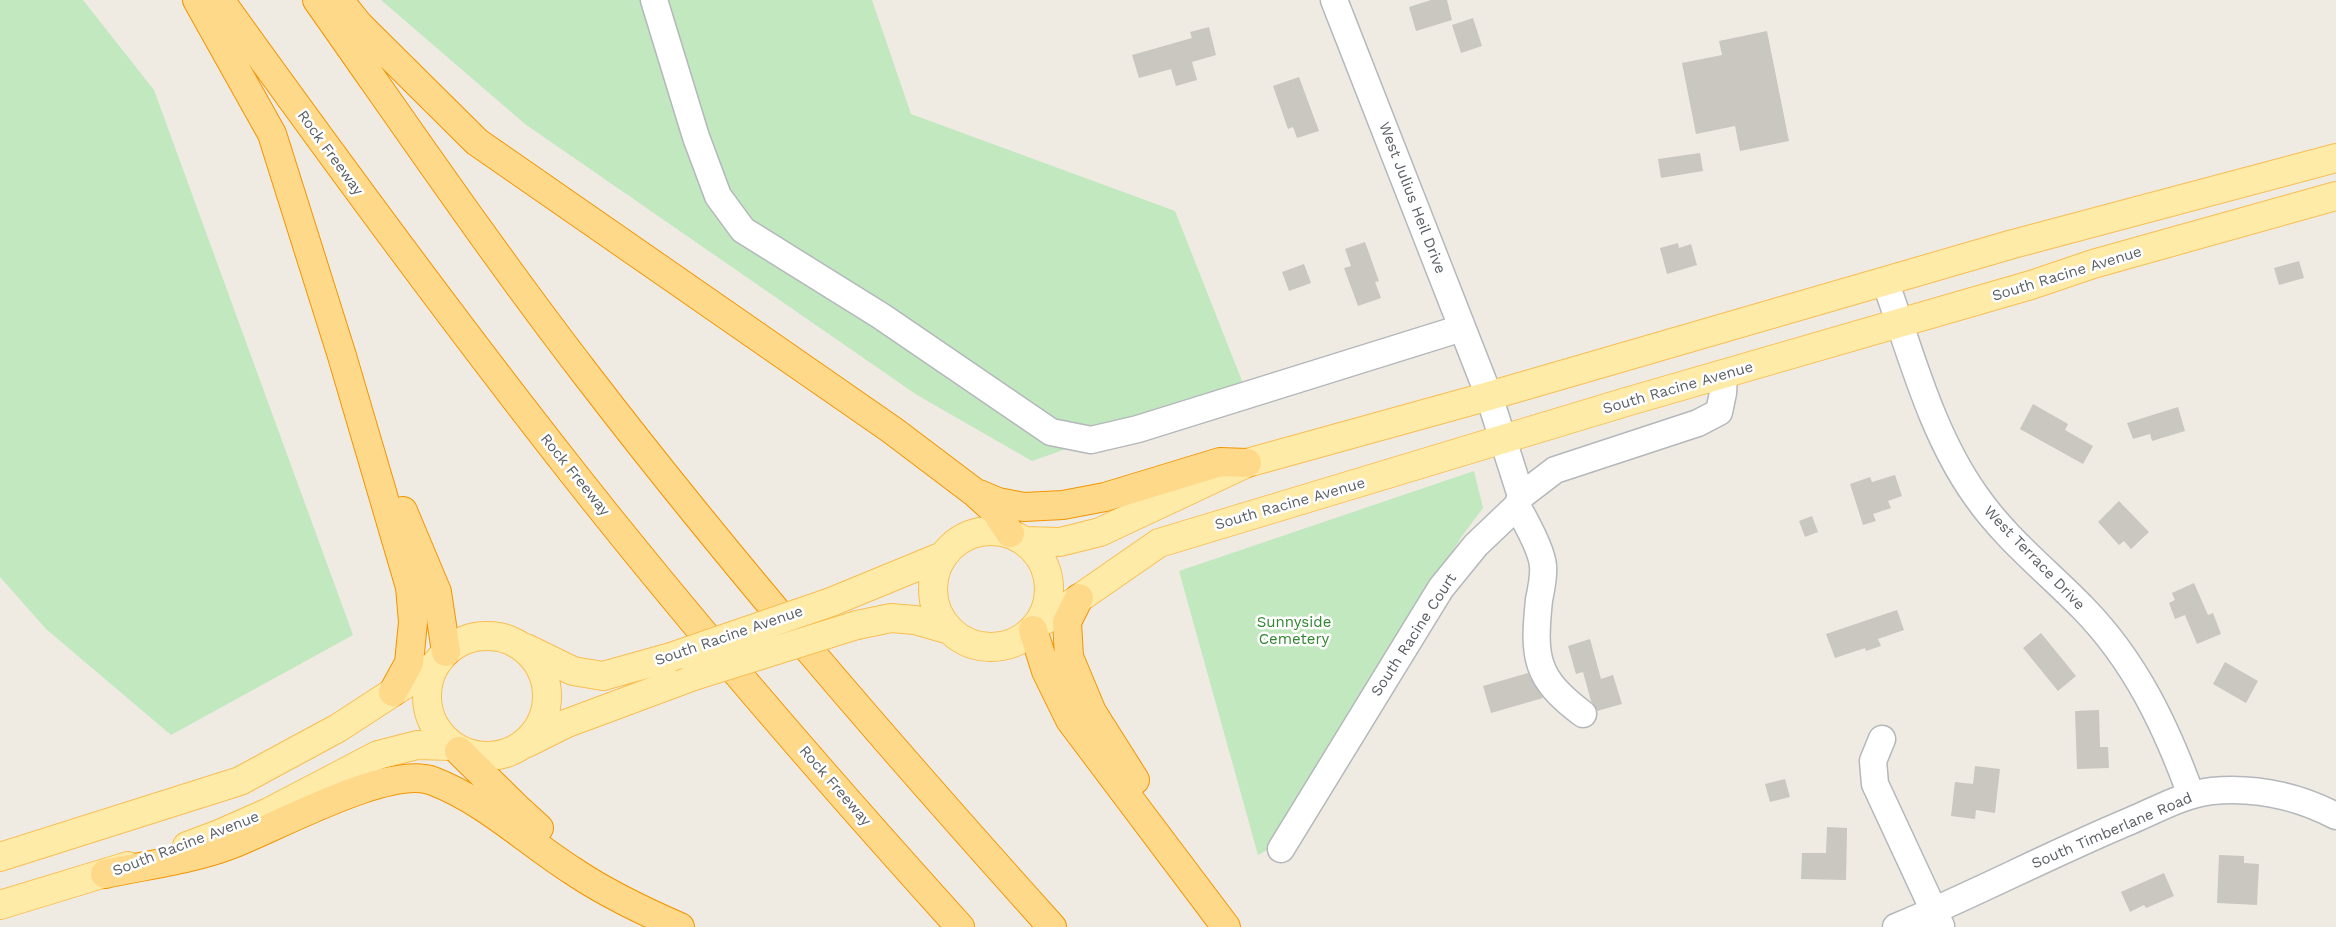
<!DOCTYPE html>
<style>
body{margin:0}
canvas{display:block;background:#efebe3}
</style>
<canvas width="2336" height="927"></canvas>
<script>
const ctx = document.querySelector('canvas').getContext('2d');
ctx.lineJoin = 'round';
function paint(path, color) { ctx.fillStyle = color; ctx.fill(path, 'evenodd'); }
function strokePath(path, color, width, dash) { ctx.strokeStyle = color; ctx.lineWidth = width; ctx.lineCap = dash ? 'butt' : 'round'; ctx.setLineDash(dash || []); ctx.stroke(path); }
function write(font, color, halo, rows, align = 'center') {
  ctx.font = font + ' "Work Sans",sans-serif'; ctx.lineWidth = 5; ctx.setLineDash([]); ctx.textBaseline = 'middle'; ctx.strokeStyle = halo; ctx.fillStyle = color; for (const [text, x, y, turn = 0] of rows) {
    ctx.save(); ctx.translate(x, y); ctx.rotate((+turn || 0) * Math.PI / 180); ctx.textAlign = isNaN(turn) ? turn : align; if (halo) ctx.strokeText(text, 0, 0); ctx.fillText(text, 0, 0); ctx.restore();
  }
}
const green = new Path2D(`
 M0,0H83L154,90L353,635L171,735L46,629L0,577Z
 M381,0H872L911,114L1175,211L1244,386L1032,461L917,395L525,124Z
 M1474,471L1483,508L1462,536L1276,845L1258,855L1179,571Z`);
const building = new Path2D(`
 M1431,0H1447L1452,20L1416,31L1409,7Z
 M1473,18L1482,46L1461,53L1452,25Z
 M1209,27L1216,55L1192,62L1197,80L1176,86L1171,69L1139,78L1132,55L1192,38L1190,32Z
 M1767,31L1789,141L1740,151L1735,126L1696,134L1682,63L1722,55L1719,41Z
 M1299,77L1319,131L1297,138L1293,127L1288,129L1273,86Z
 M1700,153L1703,171L1661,178L1658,159Z
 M1365,242L1379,281L1375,282L1381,298L1358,306L1344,268L1351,266L1345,249Z
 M1678,243L1679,248L1691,244L1697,265L1667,274L1660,248Z
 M2299,261L2304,278L2279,285L2274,268Z
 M1304,264L1311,283L1289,291L1282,272Z
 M2033,404L2068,424L2065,430L2093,446L2083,464L2020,429Z
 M2178,407L2185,431L2152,441L2150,434L2133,439L2127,423Z
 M1895,475L1902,496L1888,501L1891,508L1873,514L1876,521L1863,525L1850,484L1870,477L1872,482Z
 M2119,501L2149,532L2131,549L2124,541L2119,545L2098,522Z
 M1812,516L1818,532L1805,537L1799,521Z
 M2194,583L2208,615L2213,613L2221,634L2197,644L2185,615L2175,619L2169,603L2175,600L2172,593Z
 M1897,610L1904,630L1878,639L1881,646L1866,651L1865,648L1835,658L1826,634Z
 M2041,633L2076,676L2058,691L2023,648Z
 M1590,639L1601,679L1613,675L1622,704L1597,711L1591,701L1583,672L1576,674L1568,646Z
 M2225,662L2258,681L2246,703L2213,684Z
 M1528,673L1543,698L1491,713L1483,686Z
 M2099,710L2100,747H2108L2109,768L2077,769L2075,711Z
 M1975,766L2000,769L1995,813L1976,810L1975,819L1951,816L1955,782L1973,784Z
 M1785,779L1790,797L1770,802L1765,784Z
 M1827,827L1847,828L1846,880L1801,879L1802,853H1826Z
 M2219,855L2244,856V863L2259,864L2257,905L2217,903Z
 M2164,873L2174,896L2146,908L2144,905L2130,912L2121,892Z`);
const minor = new Path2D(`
 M654,0L696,137L718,196L743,230L881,316L1051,432L1091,440L1138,429L1462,328
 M1885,281C1911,353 1931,433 1976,496C2005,538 2047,571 2083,608C2135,661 2166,726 2191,795
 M1521,496L1555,470L1698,423L1719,412L1723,393L1724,374
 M1517,506C1525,520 1542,550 1543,566C1544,577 1541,590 1539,600C1533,658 1535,678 1583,714
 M1882,739L1873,761L1875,784L1941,926
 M1281,849L1441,588L1476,545L1517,506L1521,496L1489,396L1334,0
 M1896,927C1975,894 2051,854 2130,821C2156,810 2184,794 2212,791C2256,787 2297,796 2336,816`);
const major = new Path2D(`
 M933 589a58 58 0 1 1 116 0a58 58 0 1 1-116 0Z
 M1025,541L1060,542L1100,532L1247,463L1489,396L2013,244L2336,158
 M831,602L943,556
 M1040,622L1055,615L1159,543L1626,402L2031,285L2093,264L2336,196
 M857,625L891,618L915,620L950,630
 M427 696a60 60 0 1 1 120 0a60 60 0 1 1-120 0Z
 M526,648L573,671L603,676L671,657
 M527,743L565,724L694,676
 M187,846L219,834L269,812L378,755L417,745L451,746
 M0,857L240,781L338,728L435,665
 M0,905L128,866`);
const highway = new Path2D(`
 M197,0L272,134L342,356L410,587L413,622L409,663L393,692
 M220,0C335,160 451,318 573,473C696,629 827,780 960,927
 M317,0C406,126 493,254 588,377C734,567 891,748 1052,927
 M339,0L359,25L477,142L892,430L974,492L996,512L1010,533
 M979,494L998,502L1024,507L1063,505L1105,497L1220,462L1247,463
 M403,511L437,592L446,652
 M1079,598L1067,622L1069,657L1092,712L1135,780
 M1033,630L1046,671L1070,720L1226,927
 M459,751L516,807L539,828
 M105,874C146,865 191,860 230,845C276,828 389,764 433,781C485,801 526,841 573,871C607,894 643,911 680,927`);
const majorBridge = new Path2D(`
 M671,657L831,602
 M694,676L857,625`);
const streetNames = [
 ["Rock Freeway",330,153,54],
 ["West Julius Heil Drive",1412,198,69],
 ["South Racine Avenue",2067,274,-17],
 ["South Racine Avenue",1678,388,-16],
 ["Rock Freeway",575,475,51],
 ["South Racine Avenue",1290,504,-16],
 ["West Terrace Drive",2034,558,46],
 ["South Racine Court",1414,635,-57],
 ["South Racine Avenue",729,636,-19],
 ["Rock Freeway",835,786,49],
 ["South Timberlane Road",2112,831,-23],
 ["South Racine Avenue",186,844,-21]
];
const parkNames = [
 ["Sunnyside",1294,623],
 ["Cemetery",1294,640]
];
paint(green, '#c1e8be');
paint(building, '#cac6c0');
strokePath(minor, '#b4b7bb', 29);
strokePath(major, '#f8be53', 30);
strokePath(highway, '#f29500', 30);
strokePath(minor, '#fff', 26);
strokePath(major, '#ffeba8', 28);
strokePath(highway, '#ffd98a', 28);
strokePath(majorBridge, '#f8be53', 30, []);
strokePath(majorBridge, '#ffeba8', 28);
write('15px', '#5b6065', '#fff', streetNames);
write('15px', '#338631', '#fff', parkNames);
</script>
